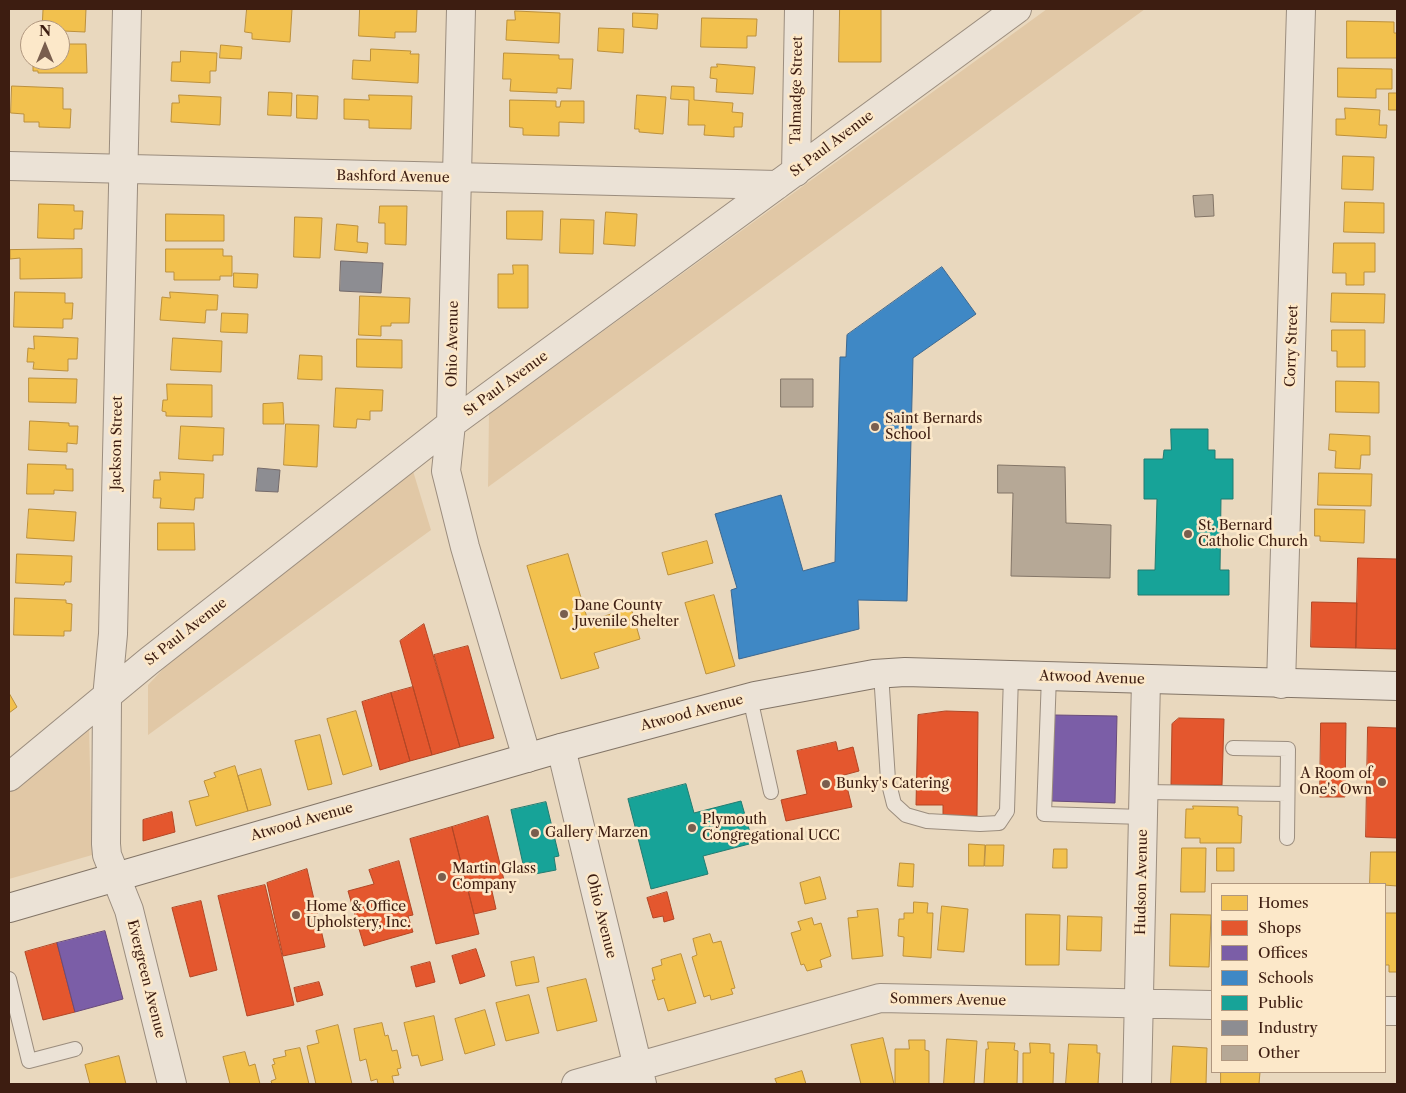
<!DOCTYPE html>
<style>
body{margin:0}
#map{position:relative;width:1406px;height:1093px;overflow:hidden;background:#e9d8be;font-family:"Libre Caslon Text",serif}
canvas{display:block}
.frame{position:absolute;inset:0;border:10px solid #3d1d11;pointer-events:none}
.legend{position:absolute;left:1211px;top:883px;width:175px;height:190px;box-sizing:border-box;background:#fce8c9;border:1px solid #b0977f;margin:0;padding:6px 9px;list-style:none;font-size:15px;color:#3d1d11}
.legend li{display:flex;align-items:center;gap:10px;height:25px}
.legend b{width:25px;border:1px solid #b0977f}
.north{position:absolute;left:20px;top:20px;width:50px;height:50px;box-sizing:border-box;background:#fce8c9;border:1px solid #b0977f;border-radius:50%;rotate:0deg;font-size:14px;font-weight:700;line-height:20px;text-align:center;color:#3d1d11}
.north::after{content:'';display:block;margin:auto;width:18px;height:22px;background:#795e4e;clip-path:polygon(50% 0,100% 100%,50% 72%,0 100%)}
</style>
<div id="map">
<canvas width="1406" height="1093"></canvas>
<div class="frame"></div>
<ul class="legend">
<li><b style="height:14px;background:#f2c14e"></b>Homes</li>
<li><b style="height:14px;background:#e4572e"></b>Shops</li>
<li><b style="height:14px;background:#7b5ea7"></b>Offices</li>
<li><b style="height:14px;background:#3f88c5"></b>Schools</li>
<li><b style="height:14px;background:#17a398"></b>Public</li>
<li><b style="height:14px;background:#8d8d92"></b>Industry</li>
<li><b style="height:14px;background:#b6a896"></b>Other</li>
</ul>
<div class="north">N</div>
</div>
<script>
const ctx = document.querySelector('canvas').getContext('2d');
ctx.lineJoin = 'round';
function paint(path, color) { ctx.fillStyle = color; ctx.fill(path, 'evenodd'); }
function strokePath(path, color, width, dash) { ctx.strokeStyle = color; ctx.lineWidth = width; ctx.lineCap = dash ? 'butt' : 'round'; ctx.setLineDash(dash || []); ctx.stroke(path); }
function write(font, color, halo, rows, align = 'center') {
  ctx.font = font + ' "Libre Caslon Text",serif'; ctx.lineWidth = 5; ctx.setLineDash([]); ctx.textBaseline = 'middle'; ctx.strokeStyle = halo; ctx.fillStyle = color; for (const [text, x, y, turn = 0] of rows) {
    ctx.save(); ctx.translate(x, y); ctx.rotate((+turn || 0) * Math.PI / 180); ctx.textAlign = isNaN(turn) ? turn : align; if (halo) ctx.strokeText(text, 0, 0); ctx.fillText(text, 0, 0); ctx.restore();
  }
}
const green = new Path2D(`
 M1047,9H1145L488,487L489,414Z
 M413,471L431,530L148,735V685L210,619Z
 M89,726L92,855L9,879V787Z`);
const homes = new Path2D(`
 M51,9H86L85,32L42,30L43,10Z
 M247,9H292L290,42L252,39V33L245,32Z
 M360,9H417L416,32H395V38L359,36Z
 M840,9H881V62H839Z
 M515,11L560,13L559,43L506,40L507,20H515Z
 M633,13L658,14L657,29L633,27Z
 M702,18L757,19L756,36H747V48L701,47Z
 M1347,21L1394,22V33H1397V58H1347Z
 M599,28L624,29L623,53L598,51Z
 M60,44H86L87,73H38V71H33V60H60Z
 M221,45L242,47L241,59L220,58Z
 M371,49L411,51L410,54H419L418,83L352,79L353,60L370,61Z
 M181,51L217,53L216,71H210V83L171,81L172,62H180Z
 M504,53L559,55V59H573L571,89L557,88V93L510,91L511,79H503Z
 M717,64L755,67L753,94L716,92L717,79L710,78L711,67H717Z
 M1338,68L1392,69V89H1376V98L1338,97Z
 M12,86L63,88V109H71L70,128L39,127V122H24V114L11,113Z
 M672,86L694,87V100L733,103L732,112L743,113L742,127H734V137L704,135L705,125H688L689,100L671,99Z
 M269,92L292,93L291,116L268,115Z
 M1389,93H1397V110H1389Z
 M179,95L221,97L220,125L171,122L172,103H179Z
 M297,95L318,96L317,119L297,118Z
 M369,95L412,96L411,129L369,128V120L344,119V99L369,100Z
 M637,95L666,97L663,134L639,132V129H635Z
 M510,100L556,101V107H560L561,101H584V123L559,122V136L523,135V128L510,127Z
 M1345,108L1380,110L1379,125H1387L1386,138L1336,135V119H1345Z
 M1343,156L1374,157L1373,190L1342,189Z
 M1345,202L1384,203V233L1344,232Z
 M39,204L74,205V211H83L82,229H74V239L38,238Z
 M380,206H407L406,245L385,244V223H379Z
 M507,211H543L542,240L507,239Z
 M606,212L637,214L635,246L604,244Z
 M166,214L224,215V241H166Z
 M295,217L322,218L320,258L294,257Z
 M561,219L594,220L593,254L560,253Z
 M337,224L358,226L357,242L368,243L367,253L335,250Z
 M1334,243H1375V272H1364V285H1346V273H1333Z
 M82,249V278L20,279V258L10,259V250Z
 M166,249H223V256H232V276H220V280H174V272H166Z
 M513,265H528V308H498V274H513Z
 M234,273L258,274L257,288L234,287Z
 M15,292L65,293V303H73L72,319H63V328L14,327Z
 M170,292L218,295L217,310H206L205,323L160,320L162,297L170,298Z
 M1332,293L1385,294L1384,323L1331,322Z
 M360,296L410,298L409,323H391V326H381V336L359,335Z
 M222,313L248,314L247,333L221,332Z
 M1332,330H1365V367H1337V351H1332Z
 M34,336L78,338L77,359H68V371L33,369L34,362H27L28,348L34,349Z
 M173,338L222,341L221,372L171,370Z
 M357,339L402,340V368L357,367Z
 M300,355L322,356V380L298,379Z
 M29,378L77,379L76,403L29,402Z
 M1336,381L1379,382V413L1336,412Z
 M167,384L212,385V417L166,416V412L162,411L163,400H167Z
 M336,388L383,390L382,411H370V420L357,419L356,428L334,427Z
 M283,403L284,424H263V404Z
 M30,421L69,423V426H78L77,444L67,443V452L29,450Z
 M286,424L319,425L317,467L284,465Z
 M181,426L224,428L223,455H213V461L179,459Z
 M1330,434L1370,436V455H1361L1360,469L1335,468L1336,451L1329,450Z
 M28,464L66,465V469H73V491L54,490V494H27Z
 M160,472L204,474L203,498H195L194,510L160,508L161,498H153L154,480H160Z
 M1319,473L1372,474L1371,506L1318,505Z
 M29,509L76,512L74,541L27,538Z
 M1315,509L1365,510L1364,543L1320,541V536H1315Z
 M158,523H194L195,550H158Z
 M707,541L713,563L668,575L662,553Z
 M17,554L72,556L71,582H65L64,585L16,583Z
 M568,554L588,621L631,608L640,639L594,653L599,668L561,679L527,566Z
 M714,595L735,666L706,674L685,603Z
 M15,598L66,600V603L72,604L71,631H64V636L14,635Z
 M9,693L17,707L9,713Z
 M356,711L372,766L343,775L327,719Z
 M320,735L332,784L308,790L295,741Z
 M235,766L248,811L196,826L189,801L209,796L204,781L216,777L214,773Z
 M261,769L271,805L248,811L238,776Z
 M1193,806L1238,807V815L1242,816L1241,843H1200V838H1185L1186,809H1193Z
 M969,844L985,845L984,866H969Z
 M986,845H1004L1003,866H985Z
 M1182,848H1206L1205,892H1181Z
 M1217,848H1234V871H1217Z
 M1054,849H1067V868H1053Z
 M1371,852H1397V886L1370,884Z
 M900,863L914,864L913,887L898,886Z
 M820,877L826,899L805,904L800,883Z
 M914,902L928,903L927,913H933L931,958L903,956L904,937L898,936L899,919H904V913H913Z
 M942,906L968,909L964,952L938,950Z
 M878,909L883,956L852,959L848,918L858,917L857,911Z
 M1385,913H1397V972H1389V965H1385Z
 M1026,914L1060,915L1059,965H1026Z
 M1171,914L1211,915L1209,967L1170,966Z
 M1068,916L1102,917L1101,951L1067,950Z
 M812,918L814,925L821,923L831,956L820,960L822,967L807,971L804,964L801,965L791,933L801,930L798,922Z
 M710,934L713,943L721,941L735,988L731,989L733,994L711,1000L710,995L704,997L692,957L697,955L693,939Z
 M681,954L696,1003L668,1011L664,998L658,1000L652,980H655L652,968L662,965L661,960Z
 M534,957L539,982L516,986L511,962Z
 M586,979L597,1021L557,1031L547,988Z
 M529,995L539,1033L506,1041L496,1003Z
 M485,1010L495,1045L465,1054L455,1019Z
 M434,1016L443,1060L421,1066L418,1055L412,1056L404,1023Z
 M382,1023L385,1036L388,1035L392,1051L397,1050L401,1068L397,1069L399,1075L392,1076L394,1084H378L377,1079L371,1081L366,1059L360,1061L354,1029Z
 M338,1025L352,1084H316L307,1046L319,1043L316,1031Z
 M883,1038L894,1084H861L851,1045Z
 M947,1039L977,1041L974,1084H944Z
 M909,1040H925V1050L929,1051V1084H895V1049H909Z
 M988,1042L1015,1043L1014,1050L1018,1051L1017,1084H984L986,1049H988Z
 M1030,1043L1050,1044V1053H1054L1053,1084H1023V1053H1030Z
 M1069,1044L1097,1045V1053H1100L1098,1084H1066Z
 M1173,1046L1207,1048L1206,1084H1171Z
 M300,1048L309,1084H272L271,1081L276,1079L272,1065L275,1064L273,1059L286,1056L285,1051Z
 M245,1052L249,1066L255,1064L260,1084H230L223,1057Z
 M119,1056L126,1084H90L85,1065Z
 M802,1071L806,1084H777L775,1079Z
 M1221,1072H1260L1259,1084H1221Z`);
const shops = new Path2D(`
 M1358,558L1397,559V649L1356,648Z
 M1312,602L1357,603L1356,648L1311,647Z
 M424,624L460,747L432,755L400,641Z
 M468,646L494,738L460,747L434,655Z
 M413,687L432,755L410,761L391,693Z
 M391,693L410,761L380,770L362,702Z
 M946,711L978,712L977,816L943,815V805H916L918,715Z
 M1179,718L1224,719L1222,785H1171L1172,724Z
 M1321,723H1346L1345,797H1320Z
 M1368,727L1397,728V838L1366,837Z
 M836,742L838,751L853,747L859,771L844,775L852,807L786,821L781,800L807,794L797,751Z
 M172,812L175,832L143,841V820Z
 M488,816L505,884L491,887L496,909L474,914L452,827Z
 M452,827L479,934L436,944L410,839Z
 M399,861L413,915L408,916L413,932L364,946L348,891L374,884L369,870Z
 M307,869L325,947L283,956L267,883Z
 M265,885L294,1005L247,1016L218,896Z
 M667,892L674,919L664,922L663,916L653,918L647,898Z
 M201,901L217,970L190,977L172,908Z
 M57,943L75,1012L43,1020L25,952Z
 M476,949L485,976L460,984L452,956Z
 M430,962L435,982L416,987L411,967Z
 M319,982L323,995L297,1002L294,988Z`);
const offices = new Path2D(`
 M1054,715L1117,716L1115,803L1052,801Z
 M105,931L123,999L75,1012L57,943Z`);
const schools = new Path2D(`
 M942,267L976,314L913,358L907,601L858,600L859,629L739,659L731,590L737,588L715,514L781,495L803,571L835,562L840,357H846L847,335Z`);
const public = new Path2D(`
 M1171,429H1208V450H1215V459H1233V499H1221L1220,570H1229V595H1138V570H1155L1157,499H1144V459H1163L1164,450H1171Z
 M686,784L694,813L741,801L753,843L703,856L708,874L651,889L628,799Z
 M546,802L559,856L554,857L556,870L535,874L532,862L523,864L511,810Z`);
const industry = new Path2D(`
 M341,261L383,263L381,293L340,291Z
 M258,468L280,470L278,492L256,491Z`);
const building = new Path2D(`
 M1213,195L1214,216L1195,217L1193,196Z
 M781,379H813V407H781Z
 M998,465L1065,467L1066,523L1111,525L1110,578L1011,576L1013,493H998Z`);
const lane = new Path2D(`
 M881,673L888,780L894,804L906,815L927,821L980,824L999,823L1007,811L1011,675
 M1049,676L1044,814L1143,817
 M750,698L771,792
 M1233,748L1288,749L1287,838
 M1144,792L1287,794
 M9,979L29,1061L75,1049`);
const street = new Path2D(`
 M127,9L113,634L107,698L106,844L107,855L129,910L172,1084
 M461,9L451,424L446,471L465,547L527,758
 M9,166L777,185
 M796,172L799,9
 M1281,684L1301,9
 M561,748L642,1084
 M9,777L149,661L451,424L1017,9
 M1385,1011H1397
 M576,1084L880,998L1212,1005
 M1137,1084L1146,680`);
const secondary = new Path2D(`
 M9,908L561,748L755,696L874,674L905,672L1397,686`);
const markers = [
 [875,427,5,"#795e4e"],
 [1188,534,5,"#795e4e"],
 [564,614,5,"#795e4e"],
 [1382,782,5,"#795e4e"],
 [826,784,5,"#795e4e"],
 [692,828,5,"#795e4e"],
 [535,833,5,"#795e4e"],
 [442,877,5,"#795e4e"],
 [296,915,5,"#795e4e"]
];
const streetNames = [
 ["Talmadge Street",797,90,-89],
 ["St Paul Avenue",832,144,-37],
 ["Bashford Avenue",393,177,1],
 ["Ohio Avenue",453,344,-89],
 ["Corry Street",1292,346,-88],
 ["St Paul Avenue",506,384,-36],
 ["Jackson Street",117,443,-89],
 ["St Paul Avenue",186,632,-38],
 ["Atwood Avenue",1092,678,2],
 ["Atwood Avenue",692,713,-15],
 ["Atwood Avenue",302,822,-16],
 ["Hudson Avenue",1142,882,-89],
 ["Ohio Avenue",601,916,76],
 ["Evergreen Avenue",146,979,76],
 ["Sommers Avenue",948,1000,1]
];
const poiNames = [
 ["Saint Bernards",885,419],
 ["School",885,435],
 ["St. Bernard",1198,526],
 ["Catholic Church",1198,542],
 ["Dane County",574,606],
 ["Juvenile Shelter",574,622],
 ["A Room of",1372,774,"right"],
 ["One's Own",1372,790,"right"],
 ["Bunky's Catering",836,784],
 ["Plymouth",702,820],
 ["Congregational UCC",702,836],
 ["Gallery Marzen",545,833],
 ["Martin Glass",452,869],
 ["Company",452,885],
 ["Home & Office",306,907],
 ["Upholstery, Inc.",306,923]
];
paint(green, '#e1c8a6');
paint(homes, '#f2c14e');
strokePath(homes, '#bc903c', 1);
paint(shops, '#e4572e');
strokePath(shops, '#b24625', 1);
paint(offices, '#7b5ea7');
strokePath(offices, '#684a7a', 1);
paint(schools, '#3f88c5');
strokePath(schools, '#3e688f', 1);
paint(public, '#17a398');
strokePath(public, '#227b70', 1);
paint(industry, '#8d8d92');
strokePath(industry, '#756b6b', 1);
paint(building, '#b6a896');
strokePath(building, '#837567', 1);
strokePath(lane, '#9b8d7e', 16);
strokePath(street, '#9b8d7e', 30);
strokePath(secondary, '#837567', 30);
strokePath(lane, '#ebe2d6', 14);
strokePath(street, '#ebe2d6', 28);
strokePath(secondary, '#ebe2d6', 28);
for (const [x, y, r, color] of markers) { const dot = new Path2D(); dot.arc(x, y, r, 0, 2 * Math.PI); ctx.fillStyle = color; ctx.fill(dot); strokePath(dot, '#fce8c9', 2); }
write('14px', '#3d1d11', '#fce8c9', streetNames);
write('14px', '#3d1d11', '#fce8c9', poiNames, 'left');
</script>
